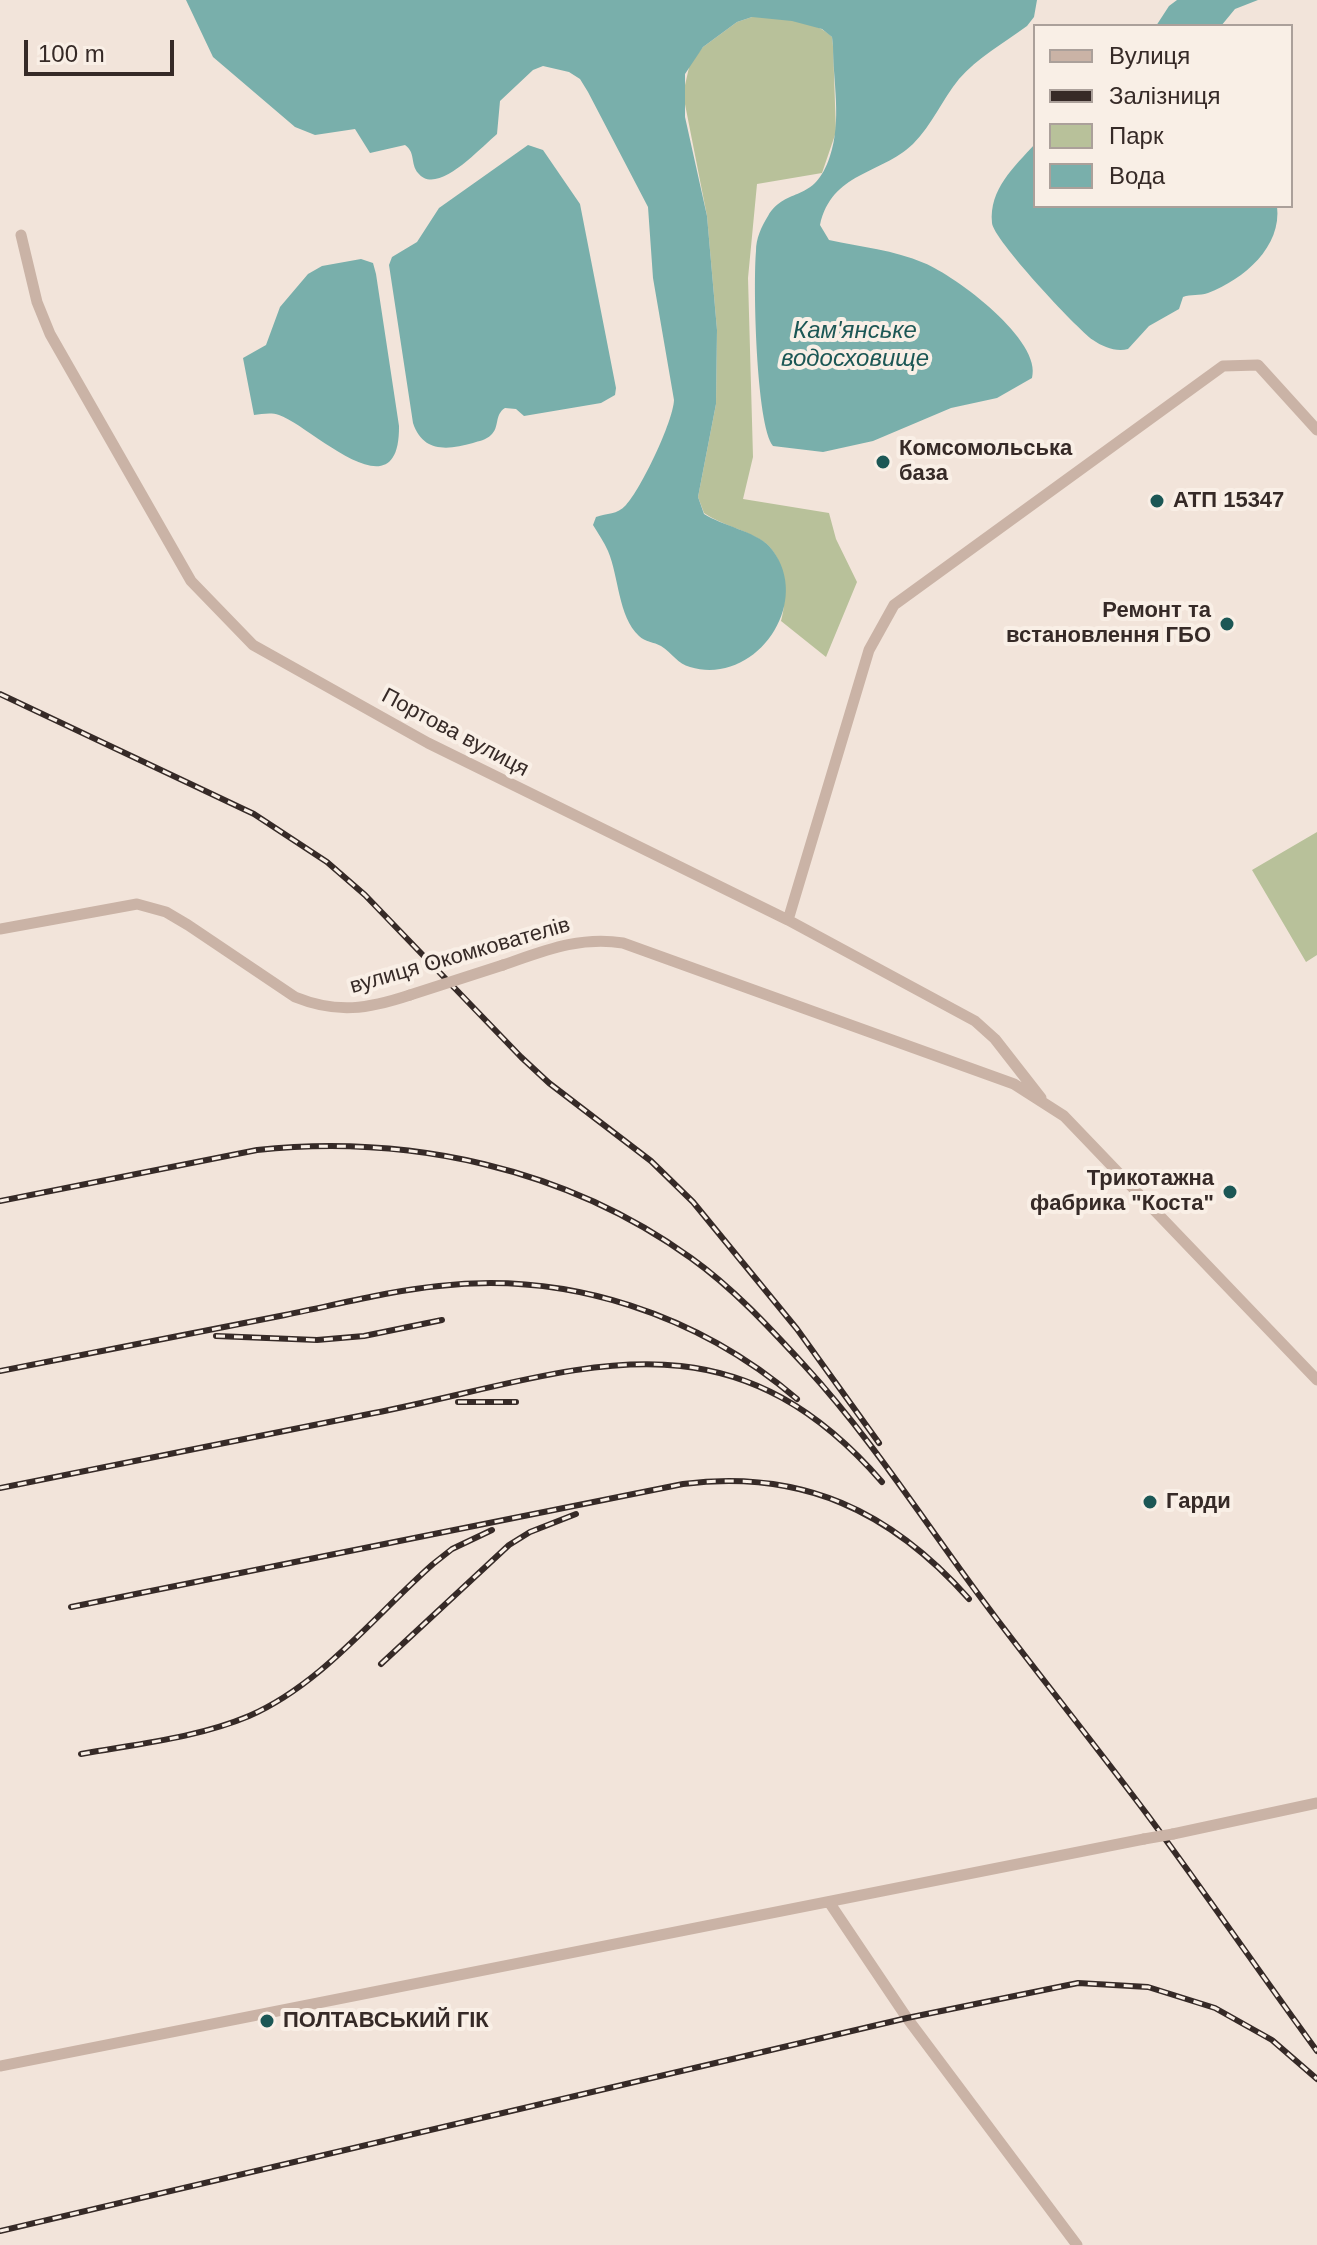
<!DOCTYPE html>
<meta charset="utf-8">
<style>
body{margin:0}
#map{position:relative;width:1317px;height:2245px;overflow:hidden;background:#f2e4da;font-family:Helvetica,sans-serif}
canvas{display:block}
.legend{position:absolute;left:1033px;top:24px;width:260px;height:184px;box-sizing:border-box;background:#f9efe6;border:2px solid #aba09a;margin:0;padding:10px 14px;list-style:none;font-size:24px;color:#362a27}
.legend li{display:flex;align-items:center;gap:16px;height:40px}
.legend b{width:40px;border:2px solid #aba09a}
.scale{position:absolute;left:24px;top:40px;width:150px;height:36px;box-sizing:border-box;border:4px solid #362a27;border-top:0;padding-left:10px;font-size:24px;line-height:28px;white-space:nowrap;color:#362a27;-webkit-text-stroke:6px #f9efe6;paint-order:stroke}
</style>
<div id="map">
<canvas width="1317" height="2245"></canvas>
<ul class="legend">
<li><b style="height:10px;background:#cab3a6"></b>Вулиця</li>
<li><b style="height:10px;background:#362a27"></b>Залізниця</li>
<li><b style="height:22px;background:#b8c19a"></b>Парк</li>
<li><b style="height:22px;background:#79afab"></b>Вода</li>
</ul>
<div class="scale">100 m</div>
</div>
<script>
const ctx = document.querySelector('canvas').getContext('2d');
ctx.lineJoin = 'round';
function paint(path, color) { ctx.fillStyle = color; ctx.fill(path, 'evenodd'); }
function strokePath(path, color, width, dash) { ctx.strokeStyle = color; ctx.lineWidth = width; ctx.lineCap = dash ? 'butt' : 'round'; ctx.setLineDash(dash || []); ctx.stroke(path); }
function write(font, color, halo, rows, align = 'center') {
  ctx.font = font + ' Helvetica,sans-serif'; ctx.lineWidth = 8; ctx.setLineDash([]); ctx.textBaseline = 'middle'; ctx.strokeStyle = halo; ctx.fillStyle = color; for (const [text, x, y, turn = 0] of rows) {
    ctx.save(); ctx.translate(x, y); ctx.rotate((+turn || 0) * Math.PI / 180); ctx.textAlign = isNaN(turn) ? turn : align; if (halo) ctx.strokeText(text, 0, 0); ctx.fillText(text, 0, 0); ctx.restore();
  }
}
const green = new Path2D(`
 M752,17C775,16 814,19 832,37L833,46L836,132L822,173L757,184L748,278L753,457L743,499L829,513L836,539L857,582L826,657L781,621C788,598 786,554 761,540C743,529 722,525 704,513L698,497L716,404L717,330L707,216L683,94L690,63L703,47L737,22Z
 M1317,832V955L1306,962L1252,870Z`);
const water = new Path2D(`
 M186,0H1037L1034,17L1027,26C1004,43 977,58 959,79C942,100 932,125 913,144C880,175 832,172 820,225L829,240C861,247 894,250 924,263C956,276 1043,341 1032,378L997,398L951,408L873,441L823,452L773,446C756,424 753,284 756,251C756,239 761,227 768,216C787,185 814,205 830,156C842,121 833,81 833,46L832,37L822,29L792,21L752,17L737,22L703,47L685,74V117L707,216L717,330L716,404L698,497L704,514C721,525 756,532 769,546C816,599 757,687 690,667C678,664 672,653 661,646C654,642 645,642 639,636C618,616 619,577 608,551C604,542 598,533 593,525L596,517C607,513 617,515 626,505C641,489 673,422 674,400L653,278L648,207L588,92L580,79L569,72L543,66L533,70L500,101L497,134C480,148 437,197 418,173C410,163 416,153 405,145L370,153L355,129L315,135L295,127L213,57Z
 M1177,0H1258L1235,9L1221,26H1156L1169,6Z
 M1035,144V206H1277C1282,247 1244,279 1208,293C1199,296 1191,294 1183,297L1179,309L1149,326L1128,349C1116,352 1103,347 1093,340C1076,328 993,239 992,223C989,189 1014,167 1035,144Z
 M528,145L543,150L580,204L616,388L615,395L601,403L524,416L516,409L505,408C494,415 500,427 491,435C486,440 479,441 473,443C448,450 423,453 413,423L389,265L392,257L417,242L439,208Z
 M361,259L373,263L376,274L399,426C400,518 310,425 279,415C271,412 262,414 254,415L243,358L266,345L280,307L308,274L322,266Z`);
const minor = new Path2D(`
 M21,235L37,302L50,334L191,581L253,645L428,743L788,920L975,1021L995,1039L1041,1098
 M788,920L869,650L894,605L1223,366L1258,365L1317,430
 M0,929L137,904L166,912L188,925L295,997C337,1014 368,1009 410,995
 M503,965C544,951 579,936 623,943L1014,1084L1064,1116L1317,1380
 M1173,1834L1317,1803
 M829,1902L907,2018L1077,2245
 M0,2066L1144,1839`);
const rail = new Path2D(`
 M0,694L254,814L327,862L365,895L521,1057L549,1083L651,1161L693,1202L797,1329L879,1443
 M0,1201L257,1150C410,1134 566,1168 691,1258C733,1288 769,1327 804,1365C875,1442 932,1534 996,1618C1046,1684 1099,1750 1149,1817C1206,1894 1260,1973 1317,2051
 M216,1336L317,1340L364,1336L442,1320
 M0,1371C95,1352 190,1334 285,1315C336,1305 387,1291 439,1286C569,1271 699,1315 797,1399
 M458,1402H516
 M0,1488C125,1463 249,1438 374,1413C573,1374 723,1299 882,1482
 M71,1607L683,1484C802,1469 891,1511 969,1599
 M381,1664L509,1545L530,1532L576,1514
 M81,1754C136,1744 197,1738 249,1716C322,1684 374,1616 433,1564L452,1549L492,1530
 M0,2231L907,2018L1078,1983L1148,1987L1215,2008L1272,2040L1317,2079`);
const minorBridge = new Path2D(`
 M410,995L503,965
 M1144,1839L1173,1834`);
const markers = [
 [883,462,8,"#1c5755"],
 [1157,501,8,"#1c5755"],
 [1227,624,8,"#1c5755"],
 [1230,1192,8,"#1c5755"],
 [1150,1502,8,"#1c5755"],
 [267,2021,8,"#1c5755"]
];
const poiNames = [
 ["Комсомольська",899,449],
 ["база",899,474],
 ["АТП 15347",1173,501],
 ["Ремонт та",1211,611,"right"],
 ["встановлення ГБО",1211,636,"right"],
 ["Трикотажна",1214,1179,"right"],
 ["фабрика \"Коста\"",1214,1204,"right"],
 ["Гарди",1166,1502],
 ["ПОЛТАВСЬКИЙ ГІК",283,2021]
];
const streetNames = [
 ["Портова вулиця",455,733,28],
 ["вулиця Окомкователів",460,956,-16]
];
const waterNames = [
 ["Кам'янське",855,331],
 ["водосховище",855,359]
];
paint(green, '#b8c19a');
paint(water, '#79afab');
strokePath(minor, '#cab3a6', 11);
strokePath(rail, '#362a27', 6);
strokePath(rail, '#f9efe6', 3, [9]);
strokePath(minorBridge, '#cab3a6', 11);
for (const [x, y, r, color] of markers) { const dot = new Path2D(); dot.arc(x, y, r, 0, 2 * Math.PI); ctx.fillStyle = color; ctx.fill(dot); strokePath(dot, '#f9efe6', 3); }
write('bold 22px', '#362a27', '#f9efe6', poiNames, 'left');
write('22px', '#362a27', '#f9efe6', streetNames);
write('italic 24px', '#1c5755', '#f9efe6', waterNames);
</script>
